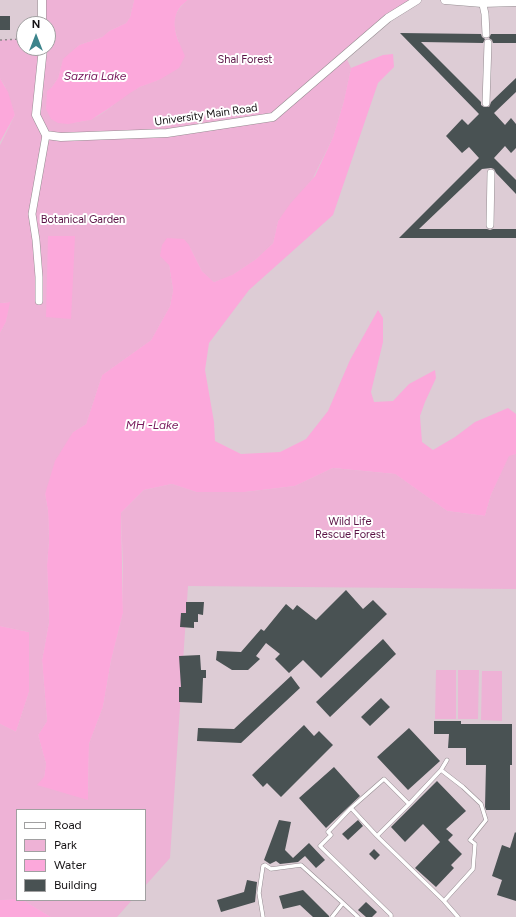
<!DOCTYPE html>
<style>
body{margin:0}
#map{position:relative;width:516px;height:917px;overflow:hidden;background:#e4dbe0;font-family:Figtree,sans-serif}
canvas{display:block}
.legend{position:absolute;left:16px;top:809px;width:130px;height:92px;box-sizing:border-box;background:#fff;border:1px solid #a1a0a1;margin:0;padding:5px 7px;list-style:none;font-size:12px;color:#151214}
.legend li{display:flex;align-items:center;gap:8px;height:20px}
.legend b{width:20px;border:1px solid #a1a0a1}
.north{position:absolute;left:16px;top:16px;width:40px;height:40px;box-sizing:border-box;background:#fff;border:1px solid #a1a0a1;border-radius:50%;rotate:0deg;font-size:11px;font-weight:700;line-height:16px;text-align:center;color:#151214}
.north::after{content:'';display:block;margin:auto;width:14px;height:18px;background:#3c848b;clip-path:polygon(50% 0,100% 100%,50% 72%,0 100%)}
</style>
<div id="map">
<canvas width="516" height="917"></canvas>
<ul class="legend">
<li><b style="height:5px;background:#fff"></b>Road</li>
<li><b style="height:11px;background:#eeb2d6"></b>Park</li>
<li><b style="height:11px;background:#fca8db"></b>Water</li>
<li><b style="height:11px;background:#495253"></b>Building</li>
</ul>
<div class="north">N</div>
</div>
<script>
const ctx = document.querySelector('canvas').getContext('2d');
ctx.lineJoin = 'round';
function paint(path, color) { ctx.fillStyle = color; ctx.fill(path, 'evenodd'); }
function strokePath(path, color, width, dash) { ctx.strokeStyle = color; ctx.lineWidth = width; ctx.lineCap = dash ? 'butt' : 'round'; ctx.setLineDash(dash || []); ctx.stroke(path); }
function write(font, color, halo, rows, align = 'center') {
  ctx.font = font + ' Figtree,sans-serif'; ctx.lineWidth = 4; ctx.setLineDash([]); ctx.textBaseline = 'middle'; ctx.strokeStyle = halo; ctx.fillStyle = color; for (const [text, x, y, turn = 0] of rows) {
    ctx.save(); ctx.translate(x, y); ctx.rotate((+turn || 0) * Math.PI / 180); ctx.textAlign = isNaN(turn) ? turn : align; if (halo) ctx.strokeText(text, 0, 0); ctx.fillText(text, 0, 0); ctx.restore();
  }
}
const built = new Path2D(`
 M0,0H516V917H0ZM24,24H48V48H24ZM17,810H145V900H17Z`);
const green = new Path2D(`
 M42,0H134L130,17L126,23L109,31L102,37L79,45L63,60L58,78L51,88L58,123C68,123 82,123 92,119C106,113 117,101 130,92C139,87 149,83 159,80L179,42C172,22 172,14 188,0H417L345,55L351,68L343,104L333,137L313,178L278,221L273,243L256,259L229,277L214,282L202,271L191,249L184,239L169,265L173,290L170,306L151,340L102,375L86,424L73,432L45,494L48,511L49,540L47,565L49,622L42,660L47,721L38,735L46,764L44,777L88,800L89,744L103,707L111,661L123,613V566L121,513L144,490L172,484L196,492H245L295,486L333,468L395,474L447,511L485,516L491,495L509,455L516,454V589L188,586L170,858L145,886V810H17V899L0,900V724L16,732L29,692V632L0,626V333L6,322L9,302L0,303V145L15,115L5,86L0,78V40L24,39V48H48V24H42Z
 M436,670H456V719H435Z
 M458,670H479L478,719H458Z
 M482,671H502V721L481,720Z
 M23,900H132L117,917H51Z`);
const water = new Path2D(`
 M134,0H188C185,3 181,5 179,9C169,24 179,42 185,56L179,68L159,80L140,87L130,93L108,109L91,120L68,124L58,123L51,119L46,109L47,91L51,88L58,78L63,59L79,45L102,37L109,31L126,23L130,17Z
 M393,54L394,67L378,83L333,215L249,290L209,343L205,370L214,422L215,441L241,454L280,452L306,439L328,411L350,360L378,310L383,318V342L371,392L374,402L393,401L409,384L435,370L436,378L425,402L420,416L422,442L433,450L455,437L475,422L508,408L516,414V454L509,456L491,495L485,516L447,511L395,474L333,468L295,486L245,492H196L172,484L144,490L121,513L123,613L111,661L103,707L89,744L88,800L37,785L44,777L46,764L38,735L47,721L42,660L49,622L47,565L49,540L48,511L45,494L55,461L73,432L86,424L102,375L151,340L170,306L173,290L169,265L160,256L162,245L167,238L184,239L189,245L202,271L214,282L232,275L256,259L273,243L278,221L290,204L315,176L333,137L343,104L351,68L383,55Z
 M0,78L8,92L15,115L0,142Z
 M48,236H75L71,319L46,317Z
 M10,302L6,322L0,333V303Z
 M0,626L29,632V692L16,732L0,724Z
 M17,899L23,900L51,917H0V900Z`);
const building = new Path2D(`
 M0,16H10V30H0Z
 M400,33L481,34L482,37L485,39L483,43L421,42L481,102V105L484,107H489L490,105L491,102L516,78V92L494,113L505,125L511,118L516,124V148L511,153L505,146L494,158L516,180V194L496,173L494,169L491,168L482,169L419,229H487L490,230L493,229H516V238H399L479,158L469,147L462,153L446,136L462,119L468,125L479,114Z
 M491,34H516V43H493L492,40L489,38Z
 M346,590L363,609L373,600L387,614L321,678L303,660L289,673L275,659L280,654L266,643L256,656L260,659L248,670H232L216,660L217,651L241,652L261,629L264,631L286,604L293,610L297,605L316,620Z
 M186,602H204L203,615L198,614V622H194V628L180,627L181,613H186Z
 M383,639L396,654L330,717L316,702Z
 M200,655L201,670H206V678H203L202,703L179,702V687H181L179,656Z
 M291,676L300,688L241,743L197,741L198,728L234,729Z
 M381,698L390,707L370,726L361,717Z
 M434,721H461V724H512V765H510V810H486L485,807L486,765H466V748H448L449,734H434Z
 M304,725L314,736L319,731L333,745L281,797L267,783L263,787L252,775Z
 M409,728L440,761L408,790L377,757Z
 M334,767L360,796L326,828L299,798Z
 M437,781L466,811L446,829L453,835L448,840L462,854L451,865L454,868L436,887L415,868L440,842L423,824L405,842L391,827Z
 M279,820L291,822L285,850L293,858L309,843L325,860L316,868L305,856L298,862L280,864L276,861L270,864L264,860Z
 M358,820L363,826L348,840L342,834Z
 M515,832L516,833V901L497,895L502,880L492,876L502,845L510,848Z
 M374,849L380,855L375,860L369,854Z
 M247,880L257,882L255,902L221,912L217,900L244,892Z
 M303,890L329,916V917H313L300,905L283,909L279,896Z
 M366,902L377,912L372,917H366L358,910Z`);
const path = new Path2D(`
 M0,40L24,39`);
const service = new Path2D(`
 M409,804L441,770
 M351,808L328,832L331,835L320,846L391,915V917
 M377,836L409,804L384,779L351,808L377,836L444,901L458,917
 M444,901L473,869L475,844L470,840L486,820L481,804L463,787L441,770L447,760
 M263,917L259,893L263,866L265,865L271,869L301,865L343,903
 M332,917L343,903L358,917`);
const minor = new Path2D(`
 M482,0L485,14L486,34
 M486,103L488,43
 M490,225L491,173
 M39,301V277L36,240L32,214L46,135`);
const tertiary = new Path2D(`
 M42,0V24
 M445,0L482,3L516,2
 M43,48L36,115L46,135L61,137L167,133L273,117L388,18L417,0`);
const parkNames = [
 ["Shal Forest",245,60],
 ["Botanical Garden",83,220],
 ["Wild Life",350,522],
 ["Rescue Forest",350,535]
];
const streetNames = [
 ["University Main Road",206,115,-8]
];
const waterNames = [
 ["Sazria Lake",95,76],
 ["MH -Lake",152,425]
];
paint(built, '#ddccd5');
paint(green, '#eeb2d6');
paint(water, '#fca8db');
paint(building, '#495253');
strokePath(service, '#968d92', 4.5);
strokePath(minor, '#968d92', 8);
strokePath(tertiary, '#968d92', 9);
strokePath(path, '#8f898c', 1.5, [2, 3]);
strokePath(service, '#fff', 3.5);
strokePath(minor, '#fff', 7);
strokePath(tertiary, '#fff', 8);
write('11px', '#5a1345', '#fff', parkNames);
write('11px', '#151214', '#fff', streetNames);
write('italic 12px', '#77185b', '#fff', waterNames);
</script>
